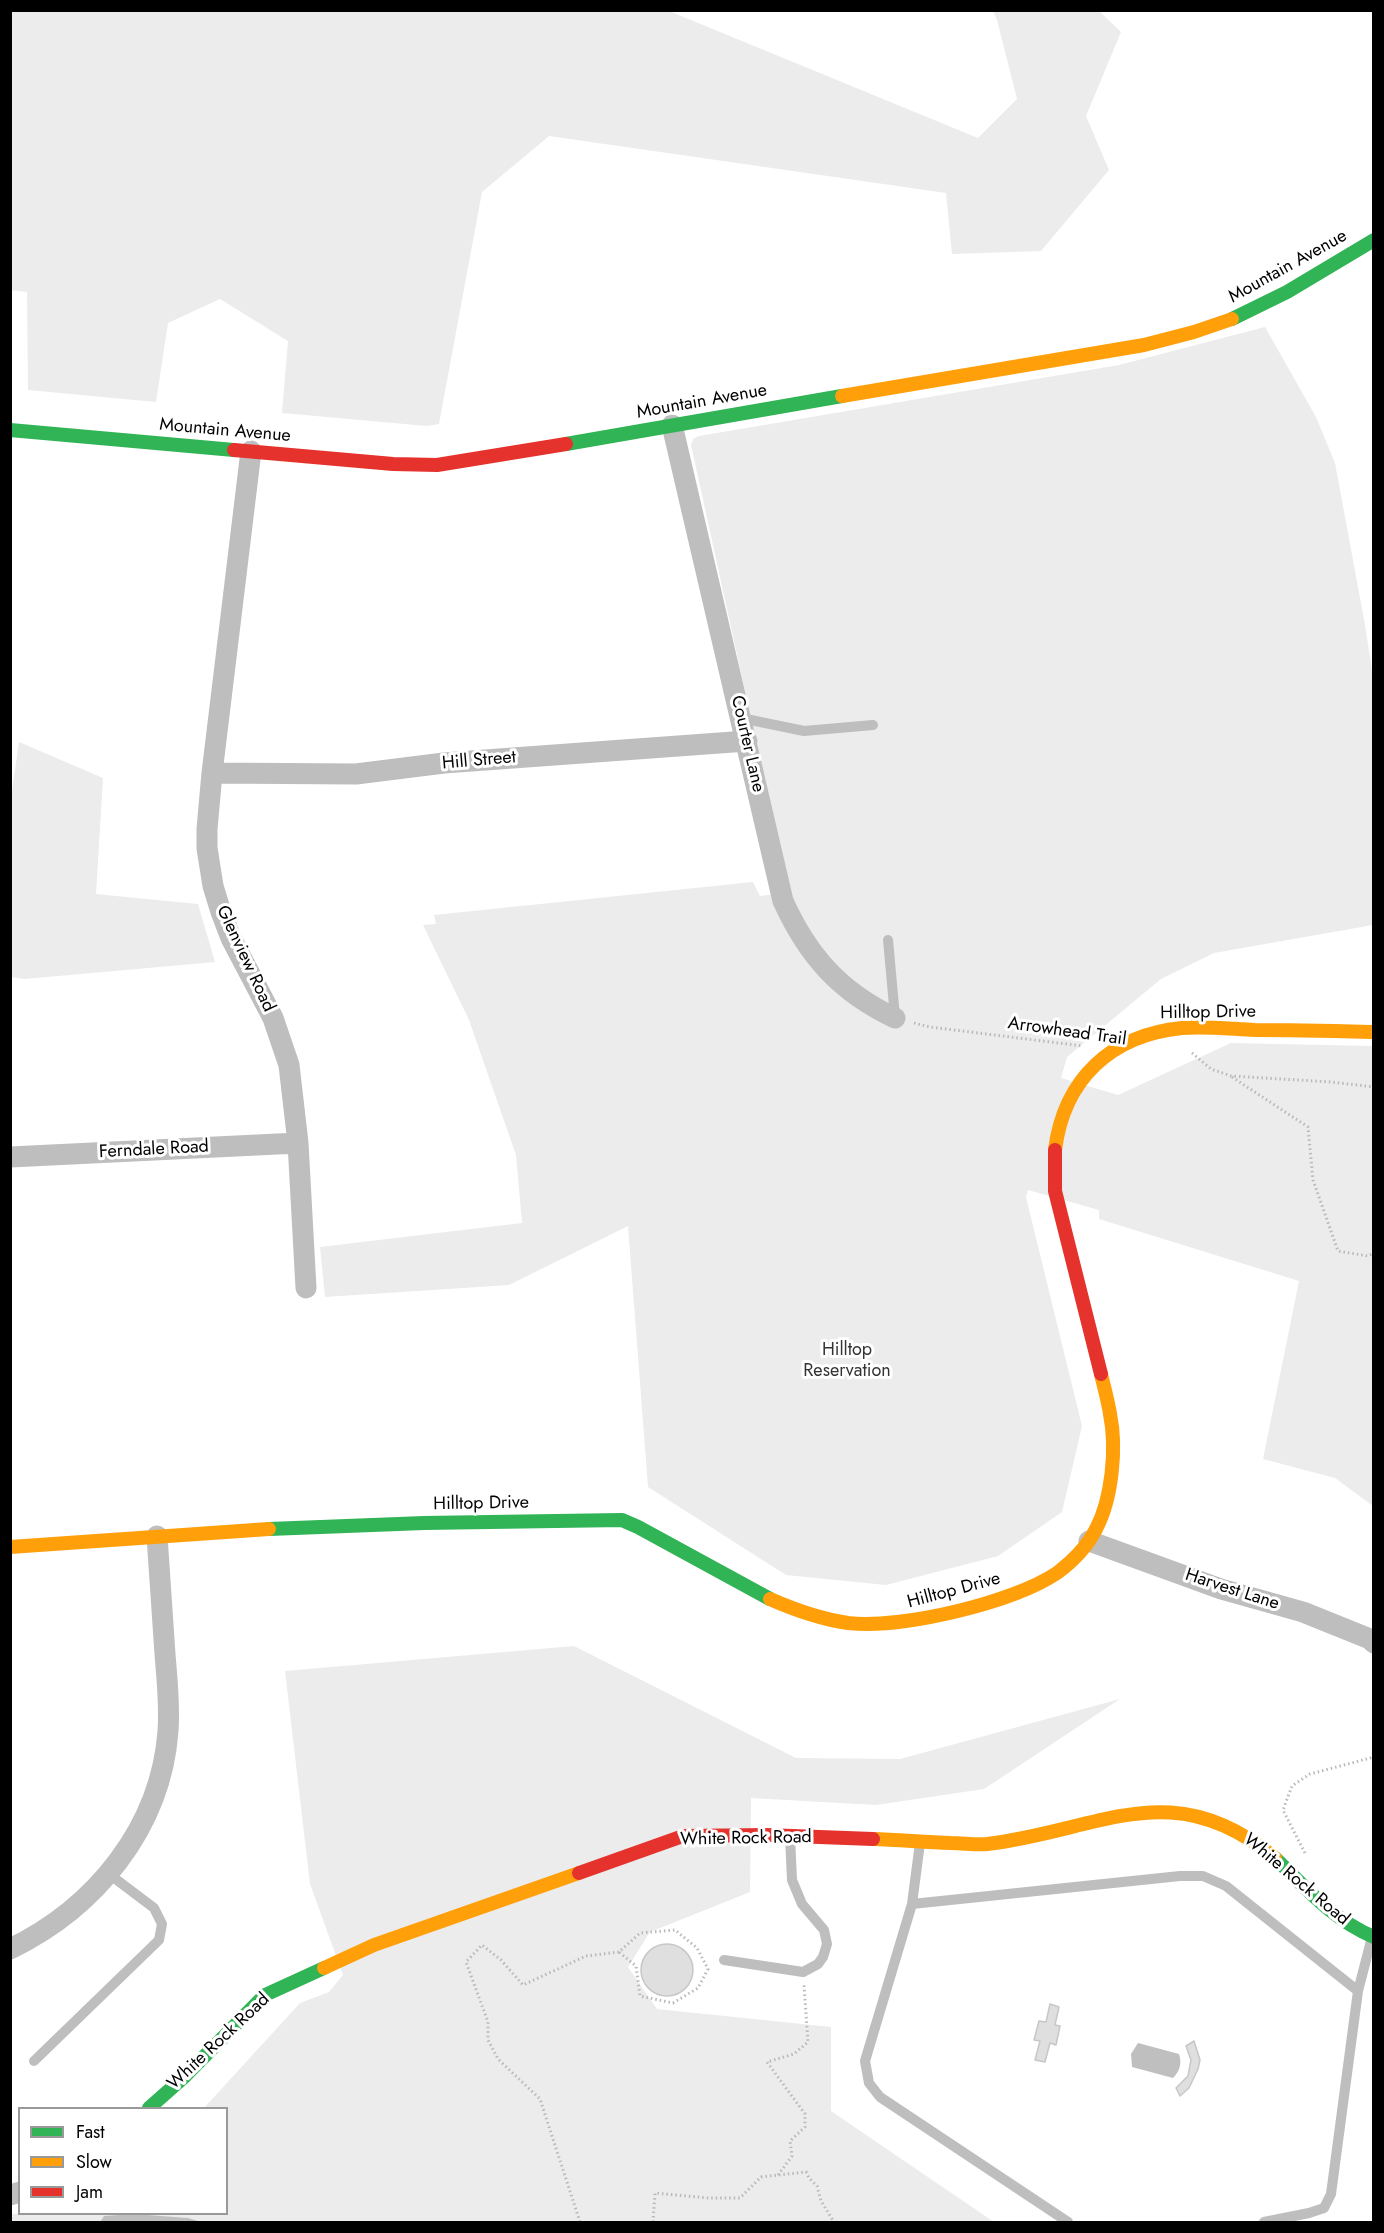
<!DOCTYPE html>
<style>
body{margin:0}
#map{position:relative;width:1384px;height:2233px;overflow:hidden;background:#fff;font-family:Jost,sans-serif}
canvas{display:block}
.frame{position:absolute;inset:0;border:12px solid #000;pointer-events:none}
.legend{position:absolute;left:18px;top:2107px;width:210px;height:108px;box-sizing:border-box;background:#fff;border:2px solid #999;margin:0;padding:8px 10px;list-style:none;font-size:18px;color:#000}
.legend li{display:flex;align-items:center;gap:12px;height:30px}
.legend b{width:30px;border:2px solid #999}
</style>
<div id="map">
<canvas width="1384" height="2233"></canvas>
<div class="frame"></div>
<ul class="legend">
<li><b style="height:8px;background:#30b455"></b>Fast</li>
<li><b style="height:8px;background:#ff9f0a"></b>Slow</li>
<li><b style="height:8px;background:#e5322d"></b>Jam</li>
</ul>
</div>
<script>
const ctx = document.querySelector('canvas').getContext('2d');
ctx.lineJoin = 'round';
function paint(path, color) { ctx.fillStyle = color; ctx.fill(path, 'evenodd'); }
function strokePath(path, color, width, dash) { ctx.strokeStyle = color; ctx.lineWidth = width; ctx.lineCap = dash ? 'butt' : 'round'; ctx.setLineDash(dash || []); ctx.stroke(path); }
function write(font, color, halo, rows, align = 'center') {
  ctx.font = font + ' Jost,sans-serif'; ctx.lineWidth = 6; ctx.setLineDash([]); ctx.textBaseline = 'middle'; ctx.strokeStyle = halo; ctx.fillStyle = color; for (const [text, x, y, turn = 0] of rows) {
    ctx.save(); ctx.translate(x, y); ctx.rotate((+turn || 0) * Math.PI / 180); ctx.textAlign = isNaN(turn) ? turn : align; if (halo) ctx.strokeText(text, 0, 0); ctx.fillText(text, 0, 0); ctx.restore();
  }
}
const green = new Path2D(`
 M10,11H669L978,138L1017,99L997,20L993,11H1099L1121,32L1086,116L1109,170L1041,251L952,254L946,193L549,136L482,192L439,424L427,426L282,413L288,341L220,299L168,323L156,402L28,390L27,292L10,290Z
 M1265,327L1316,417L1335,463L1365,625L1374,683L1373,925L1214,953L1161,979L1067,1057L1061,1078L1118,1095L1231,1043L1373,1046V1506L1335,1478L1263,1459L1299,1281L1099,1219V1210L1028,1190L1026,1197L1082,1426L1062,1512L998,1556L886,1585L786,1575L648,1487L628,1226L509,1285L325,1297L320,1247L522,1223L516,1155L469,1020L423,925L436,924L434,915L753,882L760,896L785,893L756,741L691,445L693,439L699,436L1119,365Z
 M19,742L103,778L96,894L198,904L215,962L25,979L11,977L10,804Z
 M574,1646L796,1758L900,1759L1120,1699L984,1789L876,1805L751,1798L750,1892L650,1932L628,1967L657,2009L831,2027V2111L994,2222H11L10,2215L19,2213L226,2214V2108H204L300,2003L329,1992L343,1975L310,1884L285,1671Z`);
const water = new Path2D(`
 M1138,2043L1179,2054C1182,2063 1180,2071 1173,2078L1132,2067L1131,2054Z
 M134,2214L188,2218L201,2222H100L104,2216Z`);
const building = new Path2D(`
 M641 1970a26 26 0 1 1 52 0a26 26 0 1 1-52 0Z
 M1050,2004L1059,2007L1055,2025L1060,2026L1056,2045L1050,2043L1045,2062L1035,2060L1040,2041L1034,2040L1039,2021L1046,2022Z
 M1194,2041L1200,2060L1198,2069L1189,2088L1180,2096L1176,2088L1188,2076L1191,2060L1186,2046Z`);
const path = new Path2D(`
 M914,1023L930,1027L1083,1046
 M1192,1053L1211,1069L1231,1076L1331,1082L1374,1087
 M1232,1077L1308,1127L1313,1180L1338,1251L1368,1256L1374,1253
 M1305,1853L1283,1810L1292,1786L1310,1774L1374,1757
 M778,2175L792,2156L790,2141L805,2127V2114L767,2062L794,2054L808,2042L804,1985
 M580,2222L540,2099L498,2059L488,2040V2022L466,1962L482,1945L501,1960L523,1985L586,1956L619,1952L640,1933L675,1930L697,1948L708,1969L698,1988L673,2003L640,1996L636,1966L619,1952
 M653,2222L655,2193L708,2198H740L761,2177L806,2172L809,2178L817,2186L821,2201L834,2222`);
const lane = new Path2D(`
 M741,718L804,731L873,725
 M888,940L895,1017
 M920,1843L912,1904L865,2061L869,2083L880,2097L1068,2222
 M912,1904L1180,1876H1203L1226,1886L1358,1991
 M724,1960L803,1972L818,1964L823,1957L827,1944L824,1930L802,1904L792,1880L790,1837
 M34,2061L159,1940L162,1924L154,1908L109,1874
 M1264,2222L1309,2213L1324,2208L1331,2194L1358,1991L1372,1937`);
const street = new Path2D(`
 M672,425L783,901C808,956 840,992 895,1018
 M251,451L212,773L207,829V848L213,886L221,912L231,938L273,1018L289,1065L298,1143L306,1288
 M212,773L356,774L444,763L747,741
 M10,1157L298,1143
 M1089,1541L1221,1589L1303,1612L1370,1639L1374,1643
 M10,1949C95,1908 161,1828 168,1731C170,1705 167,1680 165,1654C162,1615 160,1575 157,1536
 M10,2195L20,2192`);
const fast = new Path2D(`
 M1232,319L1287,292L1374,240
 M10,430L234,450
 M566,444L842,396
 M269,1529L424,1523L622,1520L638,1527L770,1599
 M1275,1858C1306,1888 1333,1920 1374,1937
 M149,2108L183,2078L265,1995L324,1968`);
const slow = new Path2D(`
 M842,396L1144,345L1194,332L1232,319
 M1055,1150C1064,1079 1111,1035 1182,1028C1205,1026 1231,1029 1255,1030C1295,1030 1334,1031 1374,1032
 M10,1547L269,1529
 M770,1599C795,1610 820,1619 848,1623C902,1629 1012,1603 1057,1573C1073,1561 1087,1547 1096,1529C1112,1499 1117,1448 1110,1414C1108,1401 1104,1387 1101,1374
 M873,1839C899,1840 925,1842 951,1843C963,1843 976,1845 987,1844C1099,1831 1172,1772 1275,1858
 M324,1968L374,1945L579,1873`);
const jam = new Path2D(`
 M234,450L393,464L437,465L566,444
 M1055,1150V1191L1101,1374
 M579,1873L683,1836L766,1835L873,1839`);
const streetNames = [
 ["Mountain Avenue",1288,267,-29],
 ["Mountain Avenue",702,402,-10],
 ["Mountain Avenue",225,431,5],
 ["Courter Lane",747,744,77],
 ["Hill Street",479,761,-5],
 ["Glenview Road",245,959,65],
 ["Hilltop Drive",1208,1013,-1],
 ["Arrowhead Trail",1067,1032,8],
 ["Ferndale Road",154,1150,-3],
 ["Hilltop Drive",481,1504,-1],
 ["Harvest Lane",1232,1590,18],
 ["Hilltop Drive",954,1591,-15],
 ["White Rock Road",746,1839,-1],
 ["White Rock Road",1296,1880,40],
 ["White Rock Road",219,2042,-43]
];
const parkNames = [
 ["Hilltop",847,1351],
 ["Reservation",847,1372]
];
paint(green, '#ececec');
paint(water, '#bfbfbf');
paint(building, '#dfdfdf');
strokePath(building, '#c7c7c7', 1.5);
strokePath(path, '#b9b9b9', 3, [1.5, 3]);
strokePath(lane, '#bebebe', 10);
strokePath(street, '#bebebe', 21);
strokePath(fast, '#30b455', 14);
strokePath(slow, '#ff9f0a', 14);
strokePath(jam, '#e5322d', 14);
write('18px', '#000', '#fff', streetNames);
write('18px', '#333', '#fff', parkNames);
</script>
